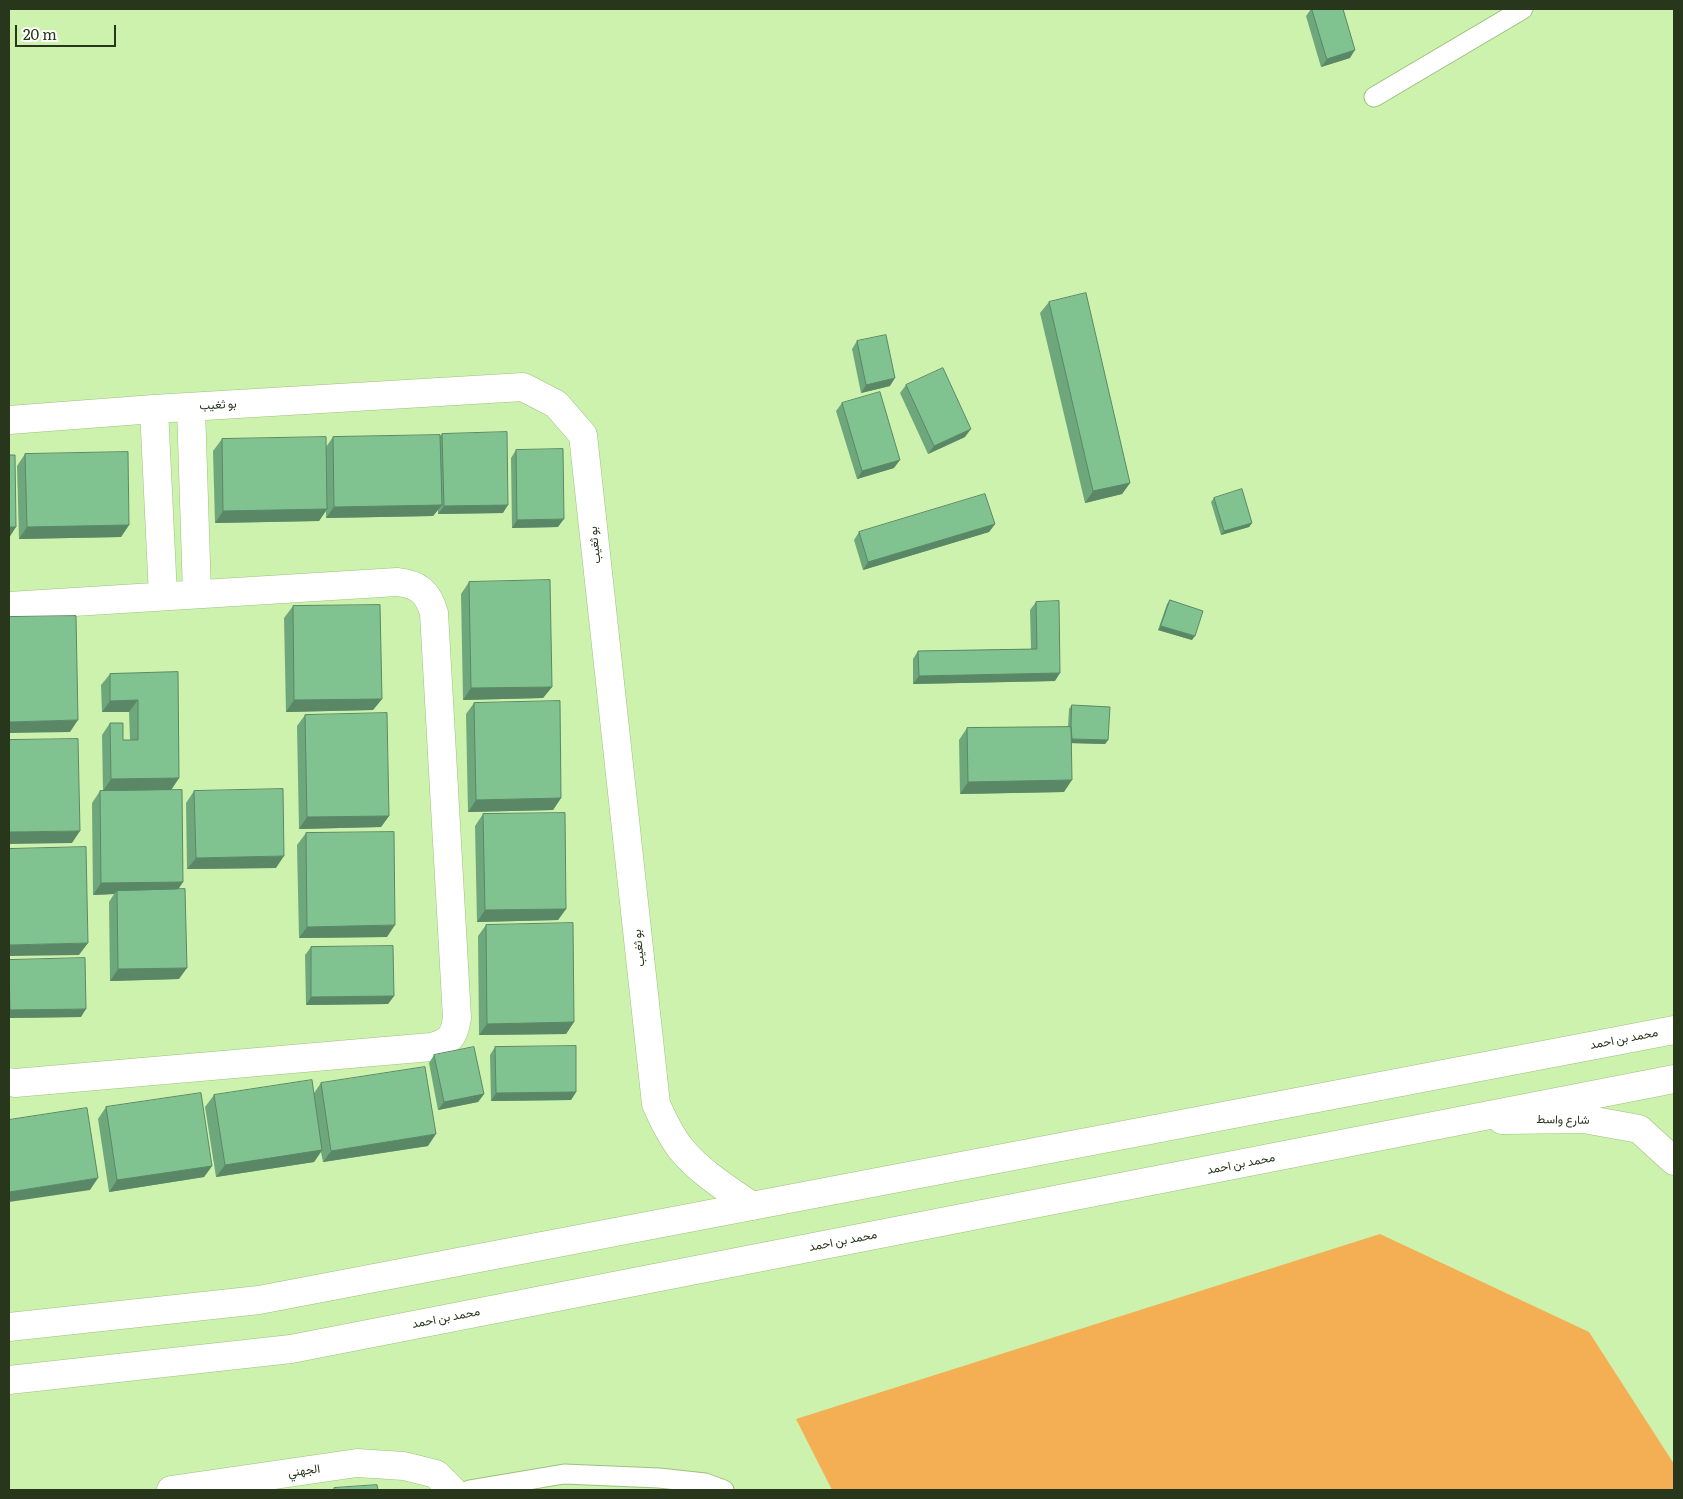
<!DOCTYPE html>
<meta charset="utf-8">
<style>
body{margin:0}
#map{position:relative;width:1683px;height:1499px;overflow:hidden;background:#cdf2ad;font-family:Literata,serif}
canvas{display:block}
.frame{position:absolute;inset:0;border:10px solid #28361b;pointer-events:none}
.scale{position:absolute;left:15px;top:25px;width:101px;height:22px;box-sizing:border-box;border:2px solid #28361b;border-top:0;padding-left:6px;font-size:15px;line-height:18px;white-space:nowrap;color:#28361b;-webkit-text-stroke:4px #fff;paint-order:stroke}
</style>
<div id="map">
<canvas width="1683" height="1499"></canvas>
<div class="frame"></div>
<div class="scale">20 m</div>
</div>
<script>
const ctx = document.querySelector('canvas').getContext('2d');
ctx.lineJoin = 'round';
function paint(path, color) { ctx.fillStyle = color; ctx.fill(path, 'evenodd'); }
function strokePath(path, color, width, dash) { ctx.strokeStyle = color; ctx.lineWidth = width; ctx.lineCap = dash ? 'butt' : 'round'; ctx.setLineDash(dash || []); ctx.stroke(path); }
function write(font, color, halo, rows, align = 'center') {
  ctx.font = font + ' Literata,Vazirmatn,serif'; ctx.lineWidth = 4; ctx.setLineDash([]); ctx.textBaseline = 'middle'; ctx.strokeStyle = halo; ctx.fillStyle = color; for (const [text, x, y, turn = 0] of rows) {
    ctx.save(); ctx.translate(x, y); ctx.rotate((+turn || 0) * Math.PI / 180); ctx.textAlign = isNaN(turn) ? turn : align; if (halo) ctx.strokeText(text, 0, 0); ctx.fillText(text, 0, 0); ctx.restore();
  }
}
const green = new Path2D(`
 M1380,1234L1589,1332L1674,1464V1490H832L796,1419Z`);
const lane = new Path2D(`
 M1374,97L1523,9
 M469,1490L564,1474L659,1478L705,1483L724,1490`);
const street = new Path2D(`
 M191,407L197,594
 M154,409L163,596
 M9,420L154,409L523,387L556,404L583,435L656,1104C663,1120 670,1135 681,1149C700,1172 727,1189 752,1206
 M9,606L397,582C418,584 428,592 434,613L457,1018C454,1037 450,1042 431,1047L15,1083L9,1082
 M1502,1120L1584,1119L1639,1129L1674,1161
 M171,1490L357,1463L404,1466L436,1474L452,1490`);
const secondary = new Path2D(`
 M9,1327L259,1300L1674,1030
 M9,1380L291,1349L1674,1079`);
const wall = new Path2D(`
 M1311,9H1312L1350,58L1321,67L1306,16Z
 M1049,302L1130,483L1122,494L1085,503L1040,313Z
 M857,341L890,386L861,393L852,349Z
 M906,385L965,437L928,454L900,393Z
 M842,403L894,468L857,479L836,411Z
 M442,434L503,513L438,514V510L433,516L326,518V511L319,521L215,523L213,451L222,439L326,447L333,437L440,436Z
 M516,450L558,527L512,528L511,458Z
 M25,454L129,525L121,537L19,539L17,466Z
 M1214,498L1252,523L1249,527L1221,535L1211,502Z
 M995,524L989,532L863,570L854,540L859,532Z
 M469,582L552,687L543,698L463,700L461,594Z
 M1170,600L1192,640L1158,630L1167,604Z
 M1036,602L1055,681L913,684V659L918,651L1031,649L1030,610Z
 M293,606L382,699L373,710L286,712L284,618Z
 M178,672L179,778L171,790L103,791L102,735L110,723L123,740H130L129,712H102L101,685L110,674Z
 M474,703L561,798L553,810L468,812L466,714Z
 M1072,705L1108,740L1105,744L1072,743L1064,792L960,794L959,740L967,728L1068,727L1069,709Z
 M305,715L389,816L381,827L299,829L297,726Z
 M100,791L183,882L178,890L179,979L110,981L109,902L114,894L93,895L92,803Z
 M194,791L276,868L187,869L186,803Z
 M483,814L566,909L558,920L477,922L475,826Z
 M306,833L387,937L299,938L297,845Z
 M486,925L574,1022L566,1034L479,1035L478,936Z
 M311,947L394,996L388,1004L306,1005L305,955Z
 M9,960L81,1017L9,1018Z
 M495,1047L576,1092L571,1100L491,1101L490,1055Z
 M434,1055L484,1094L478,1102L438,1110L429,1063Z
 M321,1083L428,1146L323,1162L321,1152L314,1162L216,1177L205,1107L214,1095L314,1093Z
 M106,1107L212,1166L204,1177L109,1192L98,1119Z`);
const shadedWall = new Path2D(`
 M1355,50L1350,58L1321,67L1327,59Z
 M895,378L890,386L861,393L866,385Z
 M971,429L965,437L928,454L934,446Z
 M900,460L894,468L857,479L862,471Z
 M1130,483L1122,494L1085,503L1093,491Z
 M442,505L433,516L326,518L334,507Z
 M508,505L503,513L438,514L444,506Z
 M327,509L319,521L215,523L223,511Z
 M564,519L558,527L512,528L517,520Z
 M1252,523L1249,527L1221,535L1224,531Z
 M995,524L989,532L863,570L868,562Z
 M129,525L121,537L19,539L27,527Z
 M9,527H16L9,538Z
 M1161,626L1195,636L1192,640L1158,630Z
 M1060,673L1055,681L913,684L919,676Z
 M552,687L543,698L463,700L471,688Z
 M382,699L373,710L286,712L294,700Z
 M138,700L129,712H102L110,701Z
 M78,720L70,732L9,733V722Z
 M1070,739L1108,740L1105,744L1067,743Z
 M179,778L171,790L103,791L111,779Z
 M1072,780L1064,792L960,794L968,782Z
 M561,798L553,810L468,812L476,800Z
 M389,816L381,827L299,829L307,817Z
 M80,831L72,843L9,844V832Z
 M284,856L276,868L187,869L196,858Z
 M183,882L175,893L117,891L114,894L93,895L101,883Z
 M566,909L558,920L477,922L485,910Z
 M395,925L387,937L299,938L307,927Z
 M88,943L79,955L9,956V945Z
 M187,968L179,979L110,981L118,969Z
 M394,996L388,1004L306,1005L311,997Z
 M86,1009L81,1017L9,1018V1012L10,1010Z
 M574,1022L566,1034L479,1035L487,1024Z
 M576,1092L571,1100L491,1101L496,1093Z
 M484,1094L478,1102L438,1110L444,1102Z
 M436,1134L428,1146L323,1162L331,1151Z
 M322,1150L314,1162L216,1177L225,1165Z
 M212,1166L204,1177L109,1192L117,1180Z
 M98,1178L90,1190L9,1202V1192Z`);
const building = new Path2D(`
 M1312,9H1343L1355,50L1327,59Z
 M1086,293L1130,483L1093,491L1049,302Z
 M886,335L895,378L866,385L857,341Z
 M943,368L971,429L934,446L906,385Z
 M880,392L900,460L862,471L842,403Z
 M507,432L508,505L444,506L442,434Z
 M440,435L442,505L334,507L333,437Z
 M326,437L327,509L223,511L222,439Z
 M563,449L564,519L517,520L516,450Z
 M128,452L129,525L27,527L25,454Z
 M9,455H15L16,527H9Z
 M1242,489L1252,523L1224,531L1214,498Z
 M985,494L995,524L868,562L859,532Z
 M550,580L552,687L471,688L469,582Z
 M1170,600L1203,611L1195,636L1161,626Z
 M1059,601L1060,673L919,676L918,651L1037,649L1036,602Z
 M380,605L382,699L294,700L293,606Z
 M76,616L78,720L9,722V617Z
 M178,672L179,778L111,779L110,723H123V740H138V700L110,701V674Z
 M560,701L561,798L476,800L474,703Z
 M1072,705L1110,707L1108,740L1072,739L1071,727Z
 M387,713L389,816L307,817L305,715Z
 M1071,727L1072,780L968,782L967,728Z
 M78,739L80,831L9,832V740Z
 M283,789L284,856L196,858L194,791Z
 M182,790L183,882L101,883L100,791Z
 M565,813L566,909L485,910L483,814Z
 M394,832L395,925L307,927L306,833Z
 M86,847L88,943L9,945V849Z
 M185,889L187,968L118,969L117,891Z
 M573,923L574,1022L487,1024L486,925Z
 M393,946L394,996L311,997V947Z
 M85,958L86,1009L10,1010L9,960Z
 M576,1046V1092L496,1093L495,1047Z
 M474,1047L484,1094L444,1102L434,1055Z
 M425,1067L436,1134L331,1151L321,1083Z
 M312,1080L322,1150L225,1165L214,1095Z
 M201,1093L212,1166L117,1180L106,1107Z
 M87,1108L98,1178L9,1192V1120Z
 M377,1485L378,1490H334V1488Z`);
const streetNames = [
 ["بو ثغيب",218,405,-3],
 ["بو ثغيب",595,545,-96],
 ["بو ثغيب",639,948,-96],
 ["محمد بن احمد",1624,1039,-11],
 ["شارع واسط",1563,1120,1],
 ["محمد بن احمد",1241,1164,-11],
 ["محمد بن احمد",843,1241,-11],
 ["محمد بن احمد",446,1318,-11],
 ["الجهني",304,1471,-8]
];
paint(green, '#f4ae53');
strokePath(lane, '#9dc07e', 21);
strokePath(street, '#9dc07e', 29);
strokePath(secondary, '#9dc07e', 29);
strokePath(lane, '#fff', 19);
strokePath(street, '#fff', 28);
strokePath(secondary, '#fff', 28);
paint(wall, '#6fa77d');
paint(shadedWall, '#5a8866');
paint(building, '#81c291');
strokePath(building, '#5a8866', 1);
write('12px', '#28361b', '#fff', streetNames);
</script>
